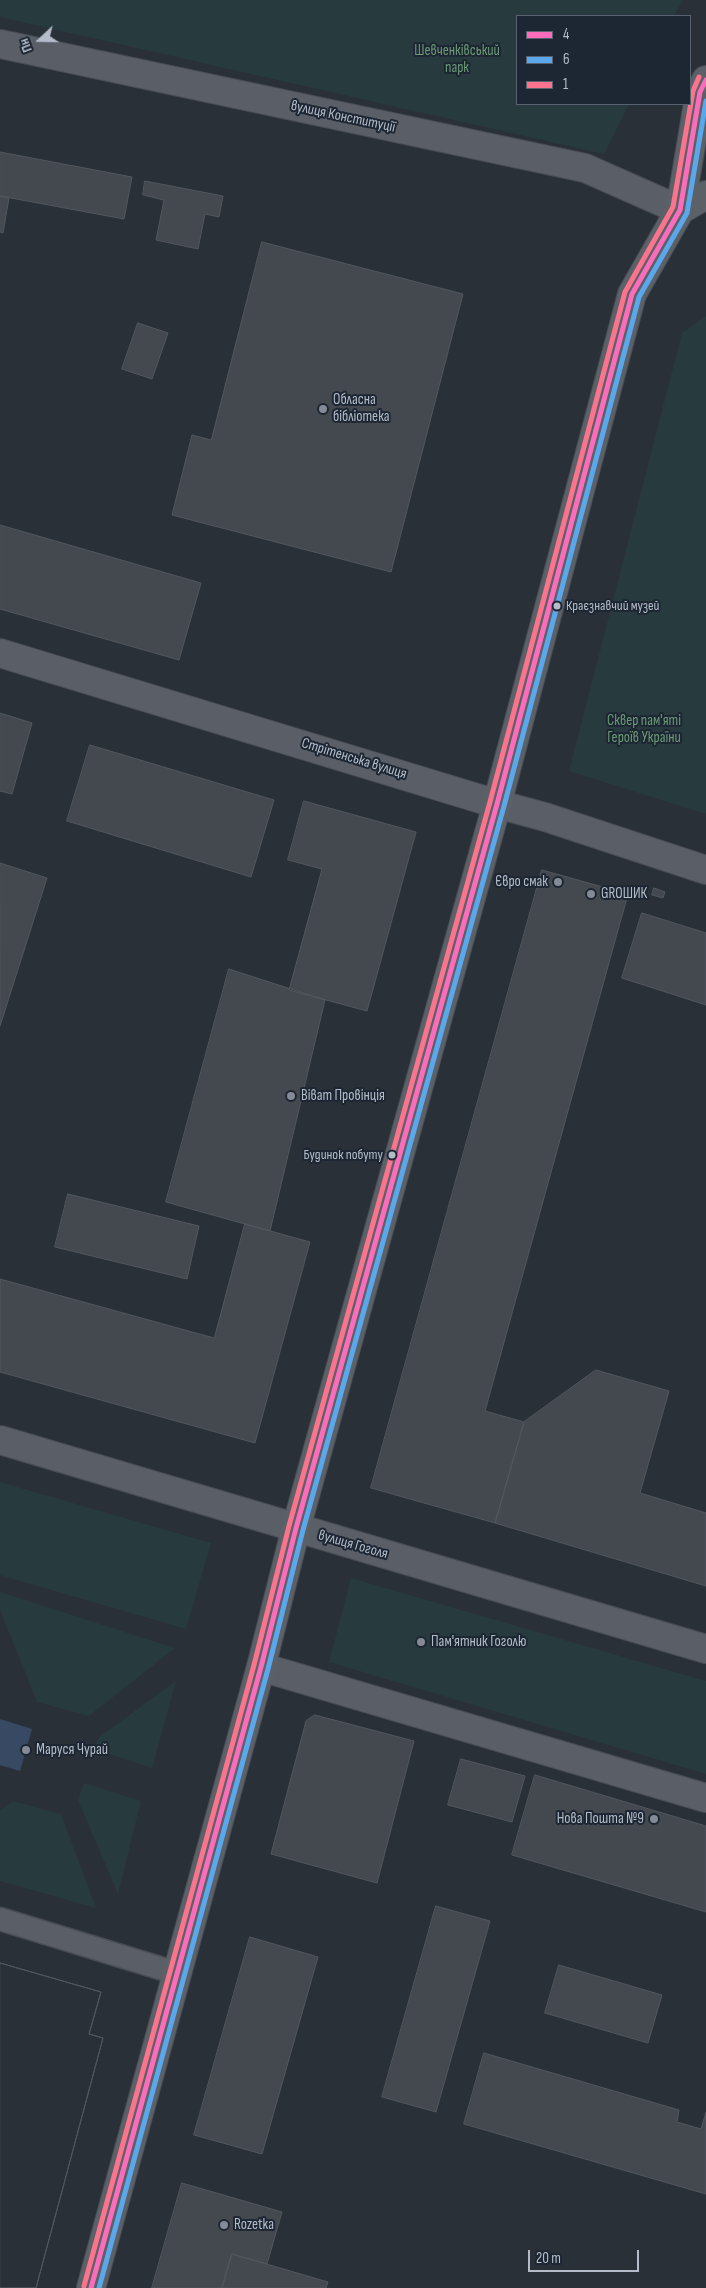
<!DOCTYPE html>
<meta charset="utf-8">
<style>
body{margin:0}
#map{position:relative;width:706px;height:2288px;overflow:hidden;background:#2a3038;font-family:"Sofia Sans Condensed",sans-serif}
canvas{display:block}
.legend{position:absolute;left:516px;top:15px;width:175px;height:90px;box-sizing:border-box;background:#1d2633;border:1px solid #59626f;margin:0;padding:6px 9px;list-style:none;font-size:15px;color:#b4bcc9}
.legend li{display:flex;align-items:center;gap:10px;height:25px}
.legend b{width:25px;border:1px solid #59626f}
.north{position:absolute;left:15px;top:15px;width:50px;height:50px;-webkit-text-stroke:4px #1d2633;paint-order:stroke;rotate:249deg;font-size:14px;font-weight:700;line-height:20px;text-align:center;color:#b4bcc9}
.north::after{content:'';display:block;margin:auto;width:18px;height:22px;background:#b4bcc9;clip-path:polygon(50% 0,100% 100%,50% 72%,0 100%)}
.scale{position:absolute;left:528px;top:2250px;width:111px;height:22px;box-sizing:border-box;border:2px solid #b4bcc9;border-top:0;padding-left:6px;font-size:15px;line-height:18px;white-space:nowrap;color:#b4bcc9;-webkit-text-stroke:4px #1d2633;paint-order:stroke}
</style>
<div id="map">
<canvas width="706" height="2288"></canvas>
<ul class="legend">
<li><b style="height:6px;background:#fb6dba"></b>4</li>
<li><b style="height:6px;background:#5aa8eb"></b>6</li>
<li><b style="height:6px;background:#fc738d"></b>1</li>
</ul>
<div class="north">Пн</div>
<div class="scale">20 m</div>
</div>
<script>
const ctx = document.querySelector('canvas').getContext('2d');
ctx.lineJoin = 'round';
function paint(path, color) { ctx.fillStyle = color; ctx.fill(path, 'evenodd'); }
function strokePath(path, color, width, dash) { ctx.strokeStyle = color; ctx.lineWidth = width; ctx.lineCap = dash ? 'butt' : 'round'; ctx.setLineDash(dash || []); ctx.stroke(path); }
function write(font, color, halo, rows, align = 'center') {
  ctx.font = font + ' "Sofia Sans Condensed",sans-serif'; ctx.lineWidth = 4; ctx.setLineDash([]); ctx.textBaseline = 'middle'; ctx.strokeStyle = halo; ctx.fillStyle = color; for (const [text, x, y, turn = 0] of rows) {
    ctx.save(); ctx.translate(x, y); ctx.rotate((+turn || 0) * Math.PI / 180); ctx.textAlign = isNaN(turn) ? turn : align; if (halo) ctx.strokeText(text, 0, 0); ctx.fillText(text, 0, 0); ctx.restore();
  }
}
const green = new Path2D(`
 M0,0H683L674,16H517V104H629L604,154L0,17Z
 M706,316V814L569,771L682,333Z
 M0,1482L211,1543L186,1629L0,1575Z
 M351,1578L706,1681V1774L329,1662Z
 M0,1592L175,1648L89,1716L37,1702L0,1610Z
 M176,1681L152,1768L94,1749L99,1737Z
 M84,1783L141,1801L118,1894L78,1800Z
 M13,1801L61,1814L96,1908L0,1881V1810Z`);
const water = new Path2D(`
 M0,1719L32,1729L20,1771L0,1765Z`);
const building = new Path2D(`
 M0,152L132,177L124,219L0,196Z
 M145,181L223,196L219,217L205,214L198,249L156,240L164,200L143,195Z
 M0,196L9,198L3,233L0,232Z
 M262,242L463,294L391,572L172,515L192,435L211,440Z
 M138,323L168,333L152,379L122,369Z
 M0,525L201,583L179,660L0,609Z
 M0,713L32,723L12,794L0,791Z
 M90,745L274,800L251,877L67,821Z
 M304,801L416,832L367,1011L289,990L322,869L288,860Z
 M0,863L47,878L0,1026Z
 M542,870L628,894L485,1411L524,1422L495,1523L371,1488Z
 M654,888L665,892L663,898L652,895Z
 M642,913L706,933V1005L622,978Z
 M229,969L325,1000L270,1231L166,1202Z
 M68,1194L199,1226L187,1279L55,1247Z
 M245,1224L310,1242L255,1443L0,1372V1279L214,1338Z
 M596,1370L669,1391L640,1493L706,1513V1586L495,1523L524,1422Z
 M315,1715L414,1741L377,1883L271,1854L306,1721Z
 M461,1759L525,1776L512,1822L448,1805Z
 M535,1775L706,1826V1912L512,1855Z
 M436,1906L490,1921L436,2112L382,2097Z
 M250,1937L318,1957L262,2154L194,2135Z
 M0,1963L101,1992L89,2034L103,2038L36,2288H0Z
 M0,1963L101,1992L89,2034L103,2038L36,2288H0Z
 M559,1965L662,1995L648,2043L545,2013Z
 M484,2053L679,2110L677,2122L701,2129L706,2112V2194L464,2124Z
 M182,2183L282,2212L267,2264L232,2254L222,2288H152Z
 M232,2254L328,2282L326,2288H222Z`);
const service = new Path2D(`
 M0,1919L176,1973`);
const minor = new Path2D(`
 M0,44L585,168L680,210
 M0,653L497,804L545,817L706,870
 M0,1440L706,1649
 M261,1667L706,1798`);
const primary = new Path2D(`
 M680,210L706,195
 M91,2288L261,1667L296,1528L497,804L632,294L680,210L700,92L706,80`);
const bus1 = new Path2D(`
 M91,2288L261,1667L296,1528L497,804L632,294L680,210L700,92L706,80`);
const bus2 = new Path2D(`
 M99,2288L268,1669L303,1530L504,806L639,297L687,213L706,101`);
const bus3 = new Path2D(`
 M84,2286L254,1665L289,1526L490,802L625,292L673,207L693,91L699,77`);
const markers = [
 [323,409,5,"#848b96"],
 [557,606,4.5,"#b4bcc9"],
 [558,882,5,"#848b96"],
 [591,894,5,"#848b96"],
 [291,1096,5,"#848b96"],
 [392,1155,4.5,"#b4bcc9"],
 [421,1642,5,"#848b96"],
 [26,1750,5,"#848b96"],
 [654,1819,5,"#848b96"],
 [224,2225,5,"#848b96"]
];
const busNames = [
 ["Краєзнавчий музей",566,606],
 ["Будинок побуту",383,1155,"right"]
];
const parkNames = [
 ["Шевченківський",457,51],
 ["парк",457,68],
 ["Сквер пам'яті",644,721],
 ["Героїв України",644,738]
];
const streetNames = [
 ["вулиця Конституції",343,117,12],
 ["Стрітенська вулиця",354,759,17],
 ["вулиця Гоголя",353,1545,16]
];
const poiNames = [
 ["Обласна",333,400],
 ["бібліотека",333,417],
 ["Євро смак",548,882,"right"],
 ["GROШИК",601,894],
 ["Віват Провінція",301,1096],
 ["Пам'ятник Гоголю",431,1642],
 ["Маруся Чурай",36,1750],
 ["Нова Пошта №9",644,1819,"right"],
 ["Rozetka",234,2225]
];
paint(green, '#273a3e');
paint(water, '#384963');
paint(building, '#444950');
strokePath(building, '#52575f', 1);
strokePath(service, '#484c53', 25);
strokePath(minor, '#484c53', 30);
strokePath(primary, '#484c55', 30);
strokePath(service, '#5a5e66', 22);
strokePath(minor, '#5a5e66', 28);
strokePath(primary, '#5c6168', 28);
strokePath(bus1, '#fb6dba', 5);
strokePath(bus2, '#5aa8eb', 5);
strokePath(bus3, '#fc738d', 5);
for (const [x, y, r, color] of markers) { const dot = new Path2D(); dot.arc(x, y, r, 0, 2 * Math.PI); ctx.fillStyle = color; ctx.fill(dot); strokePath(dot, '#1d2633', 2); }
write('14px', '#b4bcc9', '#1d2633', busNames, 'left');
write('15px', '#6b9a76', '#1d2633', parkNames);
write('15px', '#b4bcc9', '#1d2633', streetNames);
write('15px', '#b4bcc9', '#1d2633', poiNames, 'left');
</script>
